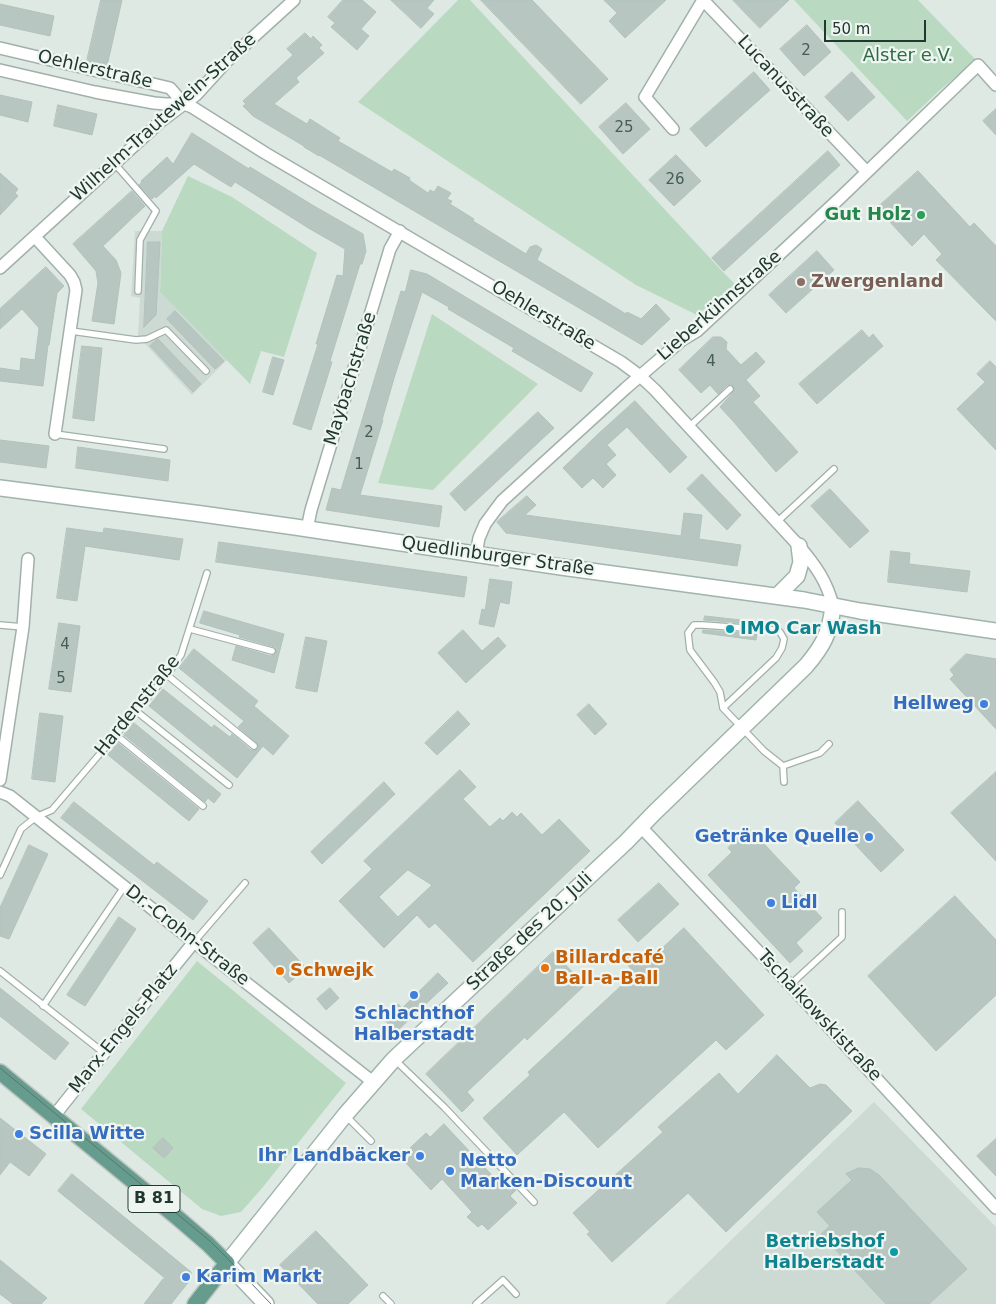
<!DOCTYPE html>
<meta charset="utf-8">
<style>
body{margin:0}
#map{position:relative;width:996px;height:1304px;overflow:hidden;background:#dfe9e4;font-family:"DejaVu Sans",sans-serif}
canvas{display:block}
.scale{position:absolute;left:824px;top:20px;width:102px;height:22px;box-sizing:border-box;border:2px solid #213831;border-top:0;padding-left:6px;font-size:15px;line-height:18px;white-space:nowrap;color:#213831;-webkit-text-stroke:4px #eff6f2;paint-order:stroke}
</style>
<div id="map">
<canvas width="996" height="1304"></canvas>
<div class="scale">50 m</div>
</div>
<script>
const ctx = document.querySelector('canvas').getContext('2d');
ctx.lineJoin = 'round';
function paint(path, color) { ctx.fillStyle = color; ctx.fill(path, 'evenodd'); }
function strokePath(path, color, width, dash) { ctx.strokeStyle = color; ctx.lineWidth = width; ctx.lineCap = dash ? 'butt' : 'round'; ctx.setLineDash(dash || []); ctx.stroke(path); }
function write(font, color, halo, rows, align = 'center') {
  ctx.font = font + ' "DejaVu Sans",sans-serif'; ctx.lineWidth = 4.5; ctx.setLineDash([]); ctx.textBaseline = 'middle'; ctx.strokeStyle = halo; ctx.fillStyle = color; for (const [text, x, y, turn = 0] of rows) {
    ctx.save(); ctx.translate(x, y); ctx.rotate((+turn || 0) * Math.PI / 180); ctx.textAlign = isNaN(turn) ? turn : align; if (halo) ctx.strokeText(text, 0, 0); ctx.fillText(text, 0, 0); ctx.restore();
  }
}
const built = new Path2D(`
 M135,231H162L160,292L227,360L192,395L138,336L140,298L131,296Z
 M874,1102L996,1227V1304H665Z`);
const green = new Path2D(`
 M458,0H470L722,271L735,284L697,315L636,285L358,102Z
 M794,0H918L976,60L940,90L907,121Z
 M188,176L232,197L317,253L284,357L261,351L250,384L160,292L162,231Z
 M432,314L538,384L433,490L378,483Z
 M197,961L346,1083L263,1187L241,1212L221,1216L202,1209L81,1109Z`);
const building = new Path2D(`
 M101,0H122L107,66L87,61Z
 M343,0H362L376,12L361,29L369,36L357,50L331,27L335,23L328,17Z
 M391,0H434L427,8L434,14L421,28Z
 M481,0H532L608,79L581,104Z
 M604,0H666L625,38L609,21L617,13Z
 M733,0H789L760,28Z
 M0,4L54,16L50,36L0,25Z
 M807,25L831,52L804,76L780,49Z
 M305,33L311,39L313,36L322,45L319,48L324,53L296,78L299,82L274,104L307,124L310,119L340,138L338,141L392,172L394,169L410,178L409,180L428,193L430,190L434,192L438,186L451,193L447,199L452,201L450,204L474,219L473,221L526,254L530,247L536,245L542,249L537,260L626,314L627,312L641,319L656,304L670,319L642,345L319,155V156L304,147V146L253,116L243,106L246,104L243,101L293,55L287,49Z
 M754,72L770,90L706,147L690,129Z
 M852,72L875,97L848,121L825,97Z
 M0,95L32,102L28,122L0,115Z
 M626,103L650,129L623,154L599,127Z
 M58,105L97,114L92,135L54,126Z
 M996,109V135L983,121Z
 M192,133L249,169L250,167L314,206L363,234L366,251L362,264H360L330,361L332,362L311,430L293,424L318,344H316L337,275L343,276L345,249L310,229L235,182L231,187L194,164L156,198L155,196L152,199L139,185L142,182L141,181L167,157L173,164Z
 M828,151L840,165L724,271L712,258Z
 M676,155L701,181L674,206L649,180Z
 M918,171L970,227L974,223L996,246V321L936,260L942,254L924,234L912,246L877,208Z
 M0,173L18,189L15,193L18,196L0,215Z
 M132,191L145,206L103,246L116,260L121,273L114,324L92,321L98,283L96,271L73,244Z
 M148,242H160L156,315L144,327Z
 M817,251L834,270L786,313L769,295Z
 M46,267L64,286L57,293L49,345H48L43,386L0,381V368L20,371L21,358L35,360L39,328L22,309L0,329V309Z
 M411,270L427,274L593,373L581,392L512,351L514,348L448,309L449,307L422,292L395,375L382,420H383L360,495L442,506L439,527L326,510L332,488L341,490L401,291L405,292Z
 M175,311L224,361L215,369L167,319Z
 M862,330L869,338L873,334L883,346L817,404L799,384Z
 M713,337H721L727,342L726,349L741,365L756,352L765,362L746,380L760,396L753,402L798,452L776,472L733,421L720,407L734,391L733,386L731,384L727,385L718,394L710,385L701,393L679,370Z
 M158,339L201,384L193,392L150,346Z
 M82,346L102,348L94,421L73,418Z
 M273,357L284,360L273,395L263,392Z
 M990,361L996,367V450L957,409L985,382L977,374Z
 M635,401L687,457L670,473L627,427L607,445L616,455L606,464L616,475L603,488L593,478L582,488L563,468L597,435Z
 M538,412L554,428L465,511L450,494Z
 M0,440L49,446L46,468L0,462Z
 M78,447L170,460L168,481L76,468Z
 M702,474L741,515L727,530L687,489Z
 M830,489L869,531L850,548L811,506Z
 M527,496L536,505L525,515L681,536L684,513L702,515L699,539L741,545L737,566L506,533L497,522Z
 M67,528L103,533L104,528L183,539L179,560L85,546L77,601L57,598Z
 M219,542L467,577L464,597L216,562Z
 M891,551L910,553L909,564L970,571L967,592L888,582Z
 M490,579L512,582L509,604L500,602L494,627L479,624L482,609L485,610Z
 M204,611L284,634L274,673L232,660L236,646L271,656L275,655L276,653L275,647L239,637L240,635L200,623Z
 M705,616L759,622L758,624L704,620Z
 M59,623L80,626L71,692L49,689Z
 M463,630L482,651L498,637L506,646L466,683L438,653Z
 M703,630L757,634L756,640L703,633Z
 M306,637L327,641L317,692L296,688Z
 M194,649L258,701L254,706L289,736L273,755L263,746L237,778L149,706L163,689L212,728L214,725L230,737L232,734L251,750H255L258,749V745L257,743L238,727L244,721L179,668Z
 M966,654L996,659V729L950,679L954,675L950,670Z
 M589,704L607,724L595,735L577,715Z
 M458,711L470,724L437,755L425,743Z
 M40,713L63,716L55,782L32,779Z
 M134,723L221,794L214,803L208,798L205,802L124,735Z
 M118,743L199,809L189,821L108,755Z
 M460,770L476,787L463,799L490,827L500,818L503,821L512,812L517,817L521,813L542,835L559,819L590,851L473,962L435,923L429,928L417,915L384,948L339,901L372,869L364,861ZM408,870L432,885L398,917L379,897Z
 M996,772V861L951,813Z
 M384,782L395,794L322,864L311,852Z
 M858,801L904,850L881,872L835,823Z
 M74,802L154,865L157,862L208,901L193,920L61,818Z
 M749,828L800,882L794,888L822,918L796,943L803,951L790,963L708,875L732,852L728,848Z
 M29,845L48,854L9,939L0,936V908Z
 M659,883L679,904L638,942L618,920Z
 M955,896L996,940V995L936,1051L868,976Z
 M119,917L136,929L85,1006L67,995Z
 M269,928L306,968L289,983L253,943Z
 M684,928L764,1015L726,1050L716,1040L598,1148L564,1112L517,1155L483,1118L530,1075L528,1072L635,973L624,961L633,952L645,964Z
 M553,952L585,985L527,1040L525,1037L467,1092L474,1100L462,1112L426,1074Z
 M438,973L448,983L396,1032L383,1018L398,1004L402,1008Z
 M0,988L69,1043L55,1060L0,1016Z
 M330,988L339,998L326,1010L317,999Z
 M777,1055L810,1088L820,1084L826,1085L852,1111L726,1232L688,1193L612,1262L587,1234L590,1232L573,1213L663,1132L658,1127L719,1073L738,1094Z
 M0,1118L46,1154L29,1176L10,1162L0,1175Z
 M444,1124L502,1186L507,1181L516,1190L510,1196L517,1203L488,1230L482,1224L478,1227L467,1217L472,1212L442,1179L431,1190L405,1162L414,1152L410,1148L426,1133L430,1137Z
 M163,1138L173,1148L164,1158L153,1148Z
 M996,1139V1176L977,1156Z
 M859,1168L870,1169L879,1175L967,1269L929,1304H886L821,1234L830,1226L817,1212L852,1180L846,1174Z
 M72,1174L191,1272V1279L171,1304H144L163,1279H166L58,1191Z
 M316,1231L368,1285L348,1304H318L280,1265Z
 M0,1260L47,1298L41,1304H13L0,1294Z`);
const lane = new Path2D(`
 M115,164L156,211L140,240L138,291
 M71,331L136,340L147,339L166,330L206,371
 M689,427L730,389
 M55,434L164,449
 M777,522L834,469
 M0,625L23,627
 M190,629L272,651
 M167,675L254,746
 M723,708L776,658L782,648L784,639L780,632L773,630L703,625H694L688,633L690,650L714,682L720,692L723,708L764,751L783,766L820,753L829,744
 M136,711L229,785
 M116,735L203,806
 M783,766L784,782
 M0,875L21,829L36,817L52,810L167,675L181,655L207,573
 M194,942L245,883
 M0,971L104,1053
 M790,985L842,937V912
 M43,1006L124,887
 M394,1059L444,1107L534,1202
 M345,1115L371,1141
 M383,1296L391,1304
 M476,1304L503,1280L516,1294`);
const street = new Path2D(`
 M703,0L867,172
 M0,48L170,88L184,104
 M0,70L95,92L154,103L166,104H184L192,107L265,153L621,362L640,376L655,390L799,546C815,565 827,581 833,606
 M673,129L645,97L703,0
 M35,237L70,275L74,282L76,290L55,434
 M0,268L160,122L196,95L227,61L294,0
 M307,529L311,510L390,249L400,231
 M476,554L479,538L485,524L502,501L626,388L682,340L697,331L840,198L978,65L996,85
 M0,780L23,627L28,559
 M0,792L10,796L194,942L373,1082
 M641,827L790,985L996,1208
 M54,1116L104,1053L194,942`);
const secondary = new Path2D(`
 M0,488L202,514L295,527L561,567L804,600L860,611L996,631
 M777,596L797,576L801,562L799,546
 M266,1304L227,1263L345,1115L394,1059L626,842L654,813L806,666C823,646 830,633 833,606`);
const primary = new Path2D(`
 M0,1072L179,1219L208,1244L227,1263L195,1304`);
const tram = new Path2D(`
 M0,1068L210,1241L229,1260L271,1304`);
const markers = [
 [921,215,5,"#2e9e5b"],
 [801,282,5,"#8d6e63"],
 [730,629,5,"#0f9aa8"],
 [984,704,5,"#3f7fe0"],
 [869,837,5,"#3f7fe0"],
 [771,903,5,"#3f7fe0"],
 [545,968,5,"#e8710a"],
 [280,971,5,"#e8710a"],
 [414,995,5,"#3f7fe0"],
 [19,1134,5,"#3f7fe0"],
 [420,1156,5,"#3f7fe0"],
 [450,1171,5,"#3f7fe0"],
 [894,1252,5,"#0f9aa8"],
 [186,1277,5,"#3f7fe0"]
];
const numberNames = [
 ["2",806,51],
 ["25",624,128],
 ["26",675,180],
 ["4",711,362],
 ["2",369,433],
 ["1",359,465],
 ["4",65,645],
 ["5",61,679]
];
const shields = [
 [154,1199,52]
];
const shieldNames = [
 ["B 81",154,1199]
];
const parkNames = [
 ["Alster e.V.",908,56]
];
const streetNames = [
 ["Oehlerstraße",95,70,13],
 ["Lucanusstraße",785,87,47],
 ["Wilhelm-Trautewein-Straße",164,118,-42],
 ["Lieberkühnstraße",720,306,-41],
 ["Oehlerstraße",543,316,31],
 ["Maybachstraße",351,379,-73],
 ["Quedlinburger Straße",498,557,8],
 ["Hardenstraße",138,706,-51],
 ["Straße des 20. Juli",530,932,-43],
 ["Dr.-Crohn-Straße",187,936,38],
 ["Tschaikowskistraße",819,1016,47],
 ["Marx-Engels-Platz",124,1029,-51]
];
const leisureNames = [
 ["Gut Holz",911,215]
];
const educationNames = [
 ["Zwergenland",811,282]
];
const cultureNames = [
 ["IMO Car Wash",740,629],
 ["Betriebshof",884,1242,"right"],
 ["Halberstadt",884,1263,"right"]
];
const shopNames = [
 ["Hellweg",974,704,"right"],
 ["Getränke Quelle",859,837,"right"],
 ["Lidl",781,903],
 ["Schlachthof",414,1014,"center"],
 ["Halberstadt",414,1035,"center"],
 ["Scilla Witte",29,1134],
 ["Ihr Landbäcker",410,1156,"right"],
 ["Netto",460,1161],
 ["Marken-Discount",460,1182],
 ["Karim Markt",196,1277]
];
const foodNames = [
 ["Billardcafé",555,958],
 ["Ball-a-Ball",555,979],
 ["Schwejk",290,971]
];
paint(built, '#cdd9d3');
paint(green, '#b9d9c1');
paint(building, '#b7c6c0');
strokePath(building, '#b2c2bb', 1);
strokePath(lane, '#a2b0ab', 8);
strokePath(street, '#a2b0ab', 14);
strokePath(secondary, '#9fb4ac', 18);
strokePath(primary, '#bcc3c1', 18);
strokePath(lane, '#fff', 5.5);
strokePath(street, '#fff', 11);
strokePath(secondary, '#fff', 15);
strokePath(primary, '#669c8d', 15);
strokePath(tram, '#5b746d', 1);
for (const [x, y, r, color] of markers) { const dot = new Path2D(); dot.arc(x, y, r, 0, 2 * Math.PI); ctx.fillStyle = color; ctx.fill(dot); strokePath(dot, '#eff6f2', 2); }
write('15px', '#465c55', null, numberNames);
for (const [x, y, w] of shields) { const box = new Path2D(); box.roundRect(x - w / 2, y - 13.5, w, 27, 4); ctx.fillStyle = '#eff6f2'; ctx.fill(box); strokePath(box, '#213831', 1); }
write('bold 16px', '#213831', null, shieldNames);
write('18px', '#2f6b45', '#eff6f2', parkNames);
write('18px', '#213831', '#eff6f2', streetNames);
write('bold 18px', '#27864d', '#eff6f2', leisureNames, 'right');
write('bold 18px', '#785e54', '#eff6f2', educationNames, 'left');
write('bold 18px', '#0d838f', '#eff6f2', cultureNames, 'left');
write('bold 18px', '#366cbe', '#eff6f2', shopNames, 'left');
write('bold 18px', '#c56008', '#eff6f2', foodNames, 'left');
</script>
